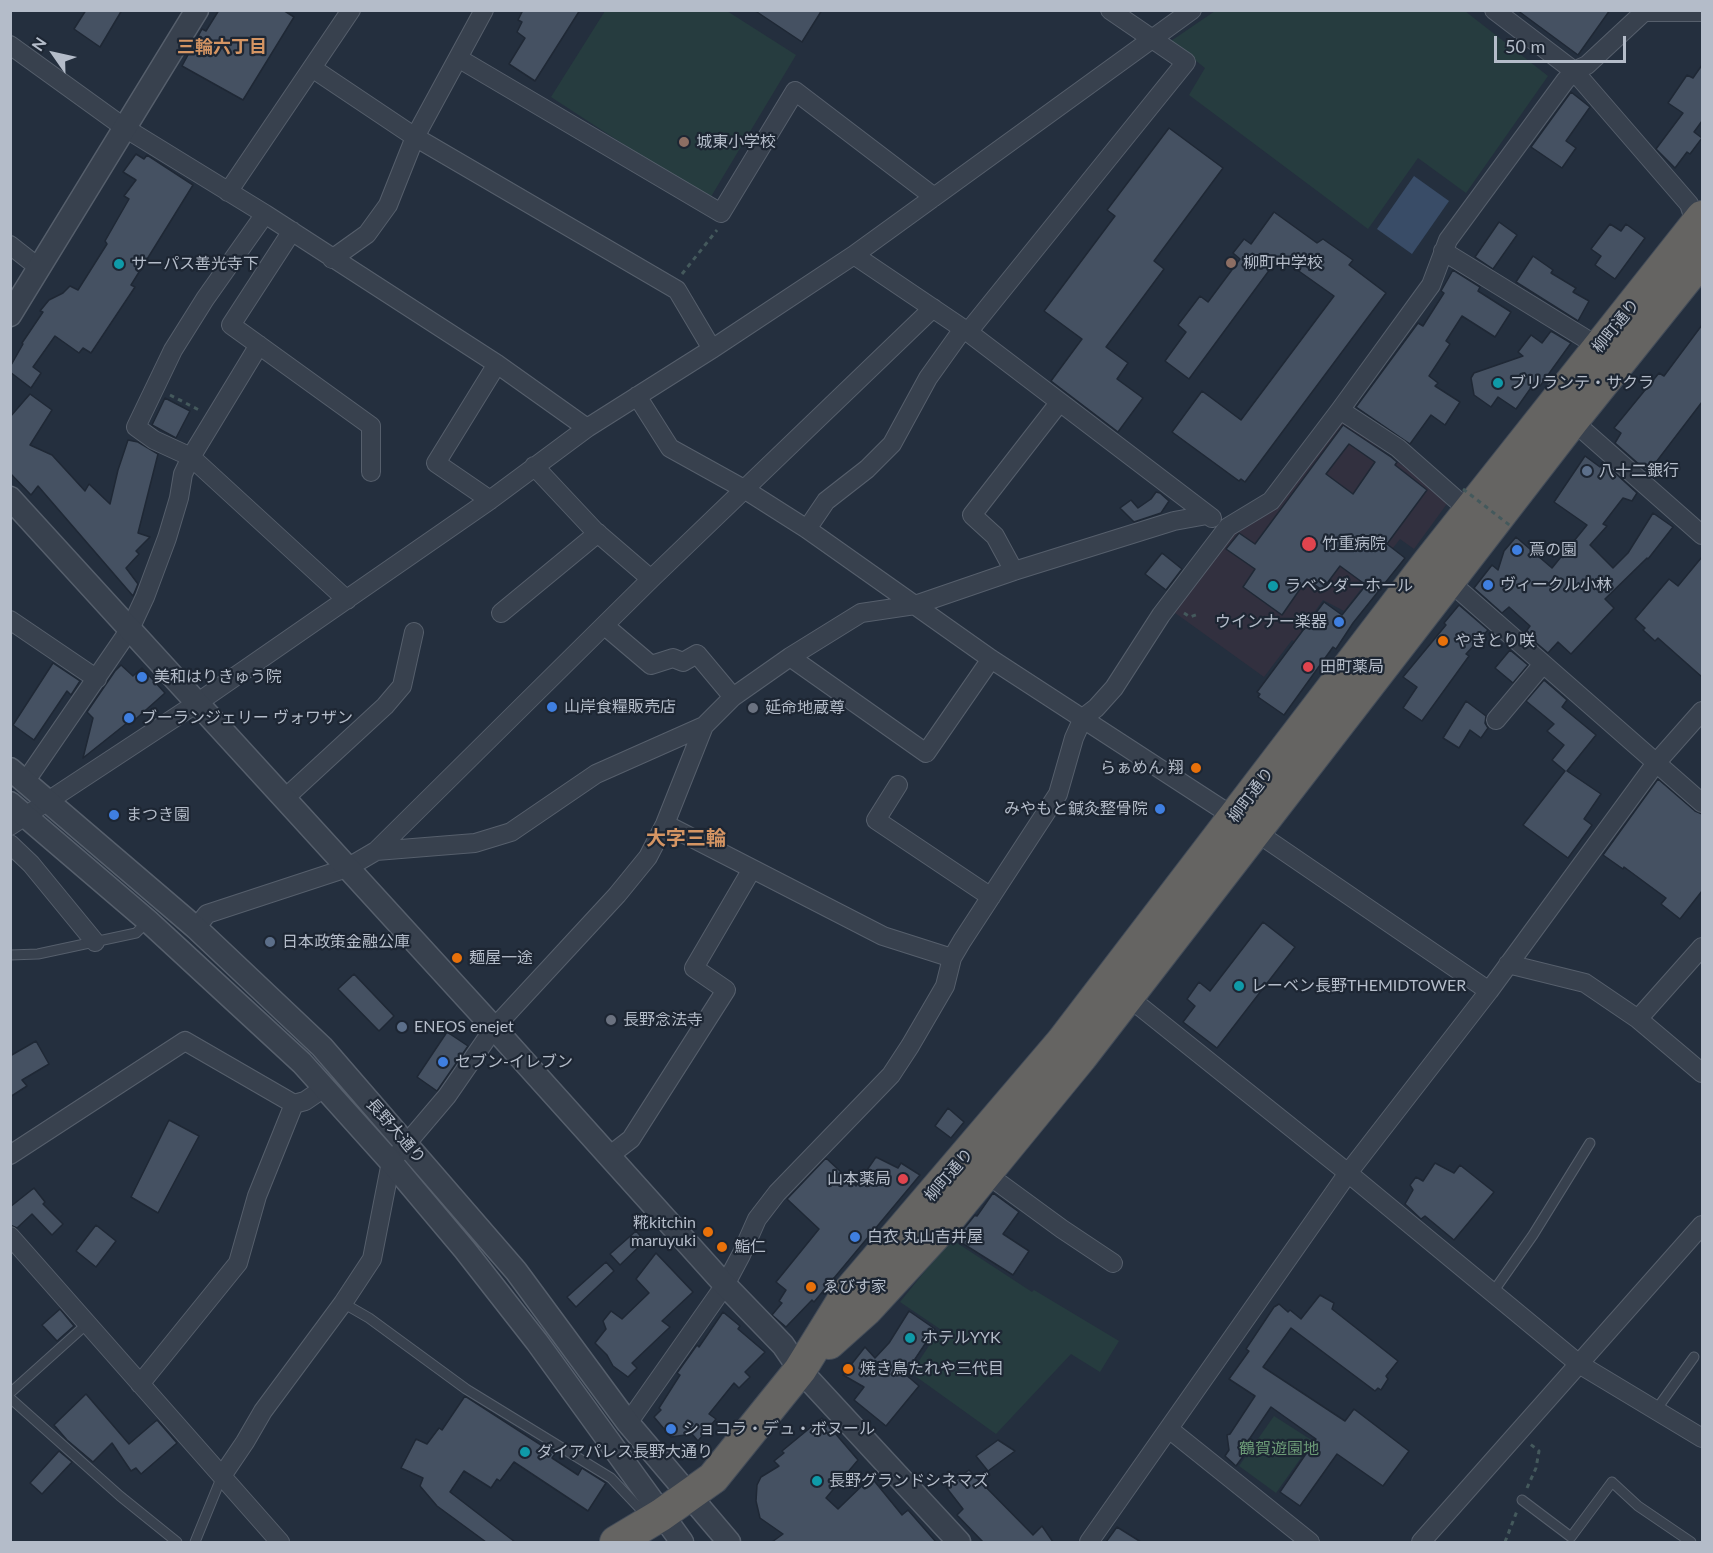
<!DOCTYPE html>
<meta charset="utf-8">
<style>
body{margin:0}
#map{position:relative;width:1713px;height:1553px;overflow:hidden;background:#242f3e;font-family:Lato,sans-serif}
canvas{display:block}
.frame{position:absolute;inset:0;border:12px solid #b4bcc9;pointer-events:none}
.north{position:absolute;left:24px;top:24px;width:60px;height:60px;-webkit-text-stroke:4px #1d2633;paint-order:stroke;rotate:304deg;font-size:16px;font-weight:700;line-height:24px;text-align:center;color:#b4bcc9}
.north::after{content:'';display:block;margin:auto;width:21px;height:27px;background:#b4bcc9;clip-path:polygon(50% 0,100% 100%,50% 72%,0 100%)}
.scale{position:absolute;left:1494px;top:36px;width:132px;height:27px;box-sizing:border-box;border:3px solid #b4bcc9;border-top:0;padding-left:8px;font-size:18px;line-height:21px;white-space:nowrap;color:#b4bcc9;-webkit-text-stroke:4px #1d2633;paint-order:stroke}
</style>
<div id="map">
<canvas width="1713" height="1553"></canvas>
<div class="frame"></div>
<div class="north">N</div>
<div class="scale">50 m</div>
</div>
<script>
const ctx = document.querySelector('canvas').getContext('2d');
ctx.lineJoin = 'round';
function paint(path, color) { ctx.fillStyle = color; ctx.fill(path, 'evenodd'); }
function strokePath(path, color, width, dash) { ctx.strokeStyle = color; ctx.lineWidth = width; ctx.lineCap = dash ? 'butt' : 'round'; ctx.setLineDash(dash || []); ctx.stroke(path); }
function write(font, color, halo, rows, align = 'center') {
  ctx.font = font + ' Lato,"Noto Sans JP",sans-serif'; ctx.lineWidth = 4.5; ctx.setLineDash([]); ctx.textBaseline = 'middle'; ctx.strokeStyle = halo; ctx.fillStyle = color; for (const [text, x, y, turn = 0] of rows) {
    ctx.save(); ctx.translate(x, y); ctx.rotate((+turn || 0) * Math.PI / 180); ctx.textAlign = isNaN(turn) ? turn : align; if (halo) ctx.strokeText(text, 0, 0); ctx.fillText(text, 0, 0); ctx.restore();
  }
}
const medical = new Path2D(`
 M1341,419L1449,501L1414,549L1400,539L1344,611L1323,600L1301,631L1330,652L1322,663L1292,640L1264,677L1171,610L1233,529Z`);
const green = new Path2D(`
 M605,11H727L796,55L709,200L551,97Z
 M1215,11H1465L1548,76L1466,193L1418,158L1368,229L1189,95L1205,68L1171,41Z
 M951,1239L1032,1292L1034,1290L1119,1341L1100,1372L1071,1354L996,1434L911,1373L940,1329L900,1302Z
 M1274,1416L1313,1441L1276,1493L1239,1466Z`);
const water = new Path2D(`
 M1414,176L1449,201L1412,254L1377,229Z`);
const building = new Path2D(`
 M86,10H122L100,47L74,29Z
 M219,10H283L294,17L243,100L182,66L202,29L206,31Z
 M523,10H580L535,81L509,64L525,38L517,32L522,22L518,20Z
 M754,10H822L802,42Z
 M1517,10H1610L1578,55Z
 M1702,65V121L1694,132L1702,138L1690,154L1687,152L1675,168L1656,149L1683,113L1668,103L1687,75L1693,78Z
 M1571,92L1590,107L1566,141L1576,148L1562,168L1531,147Z
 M1169,128L1223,168L1154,261L1164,269L1106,347L1128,363L1117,379L1143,398L1118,432L1051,381L1082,339L1044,311L1115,216L1107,210Z
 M136,154L144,159L147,155L193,185L131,285L135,287L91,353L83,348L79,353L55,336L33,367L41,373L31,388L10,372V367L23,344L22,343L43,312L40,311L49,300L63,293L70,286L78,290L107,244L105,241L129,199L124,196L136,180L123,172Z
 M1274,212L1317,243L1323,239L1353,260L1349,265L1386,293L1245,482L1241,479L1239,481L1172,432L1202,391L1241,420L1334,296L1279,257L1189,379L1165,361L1186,332L1178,325L1200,296L1208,302L1240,259L1233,253L1244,239L1251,244Z
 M1499,222L1517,235L1493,269L1475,257Z
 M1610,224L1621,231L1626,224L1645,238L1615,279L1595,265L1601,256L1591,249Z
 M1533,256L1553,270L1551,273L1576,288L1573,292L1589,301L1578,321L1516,282Z
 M1453,270L1480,287L1478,291L1511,312L1495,337L1462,316L1446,341L1450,344L1429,376L1438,383L1435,386L1460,402L1445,425L1431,415L1410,444L1356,407L1418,323L1423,326L1444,293L1441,291Z
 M1702,325V402L1650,470L1652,472L1650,474L1615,443L1621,433L1614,428L1659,373L1664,376Z
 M1551,331L1571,343L1540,386L1535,382L1516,409L1498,397L1491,407L1474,395L1471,378L1474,373L1523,356L1518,352L1531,335L1542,343Z
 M30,394L52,410L30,445L52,455L85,491L89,484L110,504L118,470L128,440L138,442L158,454L138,533L150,537L136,551L139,554L126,568L138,584L133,596L38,486L31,495L10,473V417Z
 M165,398L190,411L176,438L152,425Z
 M1343,425L1391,457L1397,462L1395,465L1427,490L1387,544L1405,558L1353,623L1336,649L1333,647L1284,715L1258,697L1260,694L1257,692L1324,602L1342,615L1366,585L1340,566L1322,590L1307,579L1282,615L1243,587L1255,569L1226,549L1239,533L1255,544ZM1349,444L1375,462L1353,494L1326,474Z
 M1585,456L1600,467L1603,462L1637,493L1632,501L1623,498L1603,524L1607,526L1590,545L1613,568L1628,553L1653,513L1673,527L1648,559L1647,558L1605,599L1614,608L1571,654L1558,642L1548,653L1525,633L1530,626L1509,607L1502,613L1474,588L1492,565L1498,570L1504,551L1516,537L1552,568L1587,525L1554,502Z
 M1156,492L1160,493L1169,501L1161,513L1134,522L1120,508L1131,500L1138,508L1151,499Z
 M1162,553L1182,569L1166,590L1145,574Z
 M1702,557V677L1658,638L1655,641L1643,630L1645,628L1635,619L1669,579L1678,586Z
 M1459,605L1488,630L1466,654L1469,656L1422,721L1403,708L1417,687L1403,677L1446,625L1444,623Z
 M1510,650L1528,665L1513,683L1495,668Z
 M53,663L80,681L71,695L67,691L34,740L13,725Z
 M121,665L133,676L142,668L165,693L129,725L127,723L83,758L93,718L87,712L115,671Z
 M1544,680L1567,700L1562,707L1596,735L1567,771L1601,794L1584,819L1592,825L1568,858L1523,825L1565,771L1552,760L1564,745L1547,731L1554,724L1526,701Z
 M1466,701L1486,716L1485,723L1488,728L1481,738L1470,730L1459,748L1443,738Z
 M1658,779L1695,811L1702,814V891L1680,919L1661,904L1666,898L1624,867L1623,869L1603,855Z
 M1263,922L1295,947L1217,1048L1183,1022L1195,1006L1187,999L1199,982L1210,991Z
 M354,974L394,1016L379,1031L338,989Z
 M447,1032L468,1046L437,1091L417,1077Z
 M36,1041L49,1064L22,1080L27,1086L10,1097V1056Z
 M948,1108L964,1122L951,1138L935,1126Z
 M169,1120L199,1136L158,1213L131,1197Z
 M876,1157L898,1168L901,1163L920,1175L814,1302L812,1300L786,1327L772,1315L782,1303L779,1301L786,1290L776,1282L819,1229L787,1199L826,1158L856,1186Z
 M1435,1163L1454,1173L1460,1165L1494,1192L1454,1240L1425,1216L1421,1219L1405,1204L1413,1190L1410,1185L1416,1177L1423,1181Z
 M34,1188L45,1202L43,1204L63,1224L52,1235L32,1214L17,1228L10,1225V1207Z
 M993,1193L1019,1212L1003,1234L1029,1251L1013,1275L962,1243L965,1240L958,1236L975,1215L977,1216Z
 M96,1225L116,1241L96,1267L76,1251Z
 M636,1231L645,1241L620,1265L610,1254Z
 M656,1253L693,1292L662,1321L670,1327L632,1363L637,1368L628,1377L613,1366L607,1355L595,1343L606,1329L603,1321L611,1311L622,1319L649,1293L636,1279Z
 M606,1262L614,1271L576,1307L567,1297Z
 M1320,1295L1334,1303L1332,1309L1398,1361L1386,1376L1388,1379L1381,1390L1378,1388L1375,1391L1291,1328L1263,1367L1345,1421L1354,1409L1409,1451L1383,1486L1337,1454L1300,1506L1280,1492L1316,1439L1271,1407L1246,1444L1250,1447L1236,1466L1225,1456L1229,1450L1227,1435L1230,1434L1255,1396L1229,1379L1249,1351L1246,1349L1274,1307L1279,1304L1288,1312L1290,1310L1301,1319Z
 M60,1309L74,1326L57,1341L42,1325Z
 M909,1311L935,1329L905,1374L919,1386L886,1426L854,1400L864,1387L843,1375L865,1347L875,1358L889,1343Z
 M723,1312L740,1326L738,1329L765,1352L745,1372L750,1377L739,1388L734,1383L709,1414L716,1419L698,1441L692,1434L671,1437L654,1417L661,1410L659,1408L680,1375L677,1373L697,1345L699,1347Z
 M86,1394L129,1444L157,1420L177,1443L141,1474L136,1468L131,1471L112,1443L93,1462L67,1440L54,1425Z
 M465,1396L555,1454L552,1458L578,1475L582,1468L606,1483L588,1511L514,1462L500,1481L497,1479L491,1488L464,1471L450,1492L515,1542H486L437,1506L420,1486L423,1478L401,1468L416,1439L427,1444L439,1428L442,1430Z
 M822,1418L858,1460L826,1498L838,1509L871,1477L902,1515L908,1510L936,1542H772L783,1534L760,1518L756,1501L757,1485L761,1477L779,1466L774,1461L784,1453L782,1451Z
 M998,1440L1015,1451L988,1471L976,1456Z
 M59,1451L72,1462L42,1494L30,1483Z
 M969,1470L1033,1535L1042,1526L1053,1542H983L957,1515L963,1509L946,1487Z
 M1117,1527L1141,1542H1106Z`);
const path = new Path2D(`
 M682,274L717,230
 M170,395L199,410
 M1184,613L1190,617L1198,614
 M1527,1488L1536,1468L1539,1451L1530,1444
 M1505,1542L1517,1511`);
const service = new Path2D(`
 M10,955L38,954L136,933L148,921
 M1493,1292L1533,1235L1590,1143
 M343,1303L369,1318L466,1389L611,1478L647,1516
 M10,1393L88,1323
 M10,1398L120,1496L177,1542
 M1656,1410L1694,1357
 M1522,1500L1571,1537L1612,1482L1638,1506L1691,1542
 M195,1542L222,1476`);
const minor = new Path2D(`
 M1494,10L1574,71L1689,204L1696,225
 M10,45L125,128L265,214L497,364L587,428
 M458,58L721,213L795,91L934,197
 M312,68L415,137L677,290L712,349
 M228,192L351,10
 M265,214L205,299L173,350L136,427L154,440L191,457L347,600
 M292,231L231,325L371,426V472
 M10,245L38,267
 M1443,251L1599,347
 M854,255L968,332L1212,518
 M332,259L367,234L388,205L415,137L484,10
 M968,332L1186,62L1110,10
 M637,396L670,448L744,489L807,529L991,659L1234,817L1489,991
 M1340,410L1398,448L1475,516
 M1566,415L1702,535
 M534,466L594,530L651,579
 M490,500L436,463L497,364
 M807,529L826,501L867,469L892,444L928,378L963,329
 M1014,571L995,536L972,515L1059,403
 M1442,575L1702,803
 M501,613L598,533
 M10,620L97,679
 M605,626L651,665L673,658L683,662L697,654L733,697
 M790,657L926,753L991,659
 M1496,720L1543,664
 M25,782L130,629L145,597L167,538L179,498L183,474L191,457L259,345
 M898,785L876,820L991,897
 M284,799L385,706L402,686L414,632
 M665,824L883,936L952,958
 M10,826L197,703L490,500L587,428L712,349L854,255L1192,10
 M10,844L31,864L95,942
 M376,851L475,843L511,832L596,774L704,726L733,697L790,657L861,613L915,605L1014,571L1174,521L1207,515
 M196,928L207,914L347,868L376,851L651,579L933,308
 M1508,964L1585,983L1638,1019L1702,1073
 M1122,992L1348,1173L1579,1364L1702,1438
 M1638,1019L1702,947
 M10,1155L185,1041L294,1104L305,1101L324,1088
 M609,1156L631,1139L726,990L694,968L752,869
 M980,1169L1062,1229L1113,1263
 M10,1236L280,1542
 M140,1384L238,1263L257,1196L294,1104
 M628,1423L725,1285L741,1255L757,1219L777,1193L891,1075L910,1046L945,986L952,958L962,941L1058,794L1074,738L1083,718L1096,708L1114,688L1161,615L1228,527L1271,501L1340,410L1431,285L1448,240L1565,81L1574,71L1587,65L1644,12H1702
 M1169,1429L1310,1542
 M222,1476L245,1442L263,1411L343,1303L372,1259L391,1162L447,1096L494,1028L617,895L648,857L665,824L704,726
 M1089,1542L1348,1173L1489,991L1656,763L1702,711
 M1421,1542L1702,1225`);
const tertiary = new Path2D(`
 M10,315L197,10
 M10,498L494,1028L725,1285L783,1345L800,1370L959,1542
 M10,769L196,928L322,1047L516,1271L628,1423L729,1542
 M10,803L148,921L302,1063L391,1162L465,1250L537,1342L682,1542`);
const trunk = new Path2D(`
 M829,1343L867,1309L936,1234L1081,1057L1573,420L1702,259
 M616,1542L661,1515L713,1478L800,1370L847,1294L1062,1042L1428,563L1702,217`);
const pathBridge = new Path2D(`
 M1463,489L1512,527`);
const markers = [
 [684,142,6,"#8d6e63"],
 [1231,263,6,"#8d6e63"],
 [119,264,6,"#0f9aa8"],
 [1498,383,6,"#0f9aa8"],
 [1587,471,6,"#5c6f8a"],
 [1309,544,8,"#e0444e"],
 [1517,550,6,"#3f7fe0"],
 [1488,585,6,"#3f7fe0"],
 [1273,586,6,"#0f9aa8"],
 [1339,622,6,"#3f7fe0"],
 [1443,641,6,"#e8710a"],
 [1308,667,6,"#e0444e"],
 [142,677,6,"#3f7fe0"],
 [552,707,6,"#3f7fe0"],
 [753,708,6,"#6b7280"],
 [129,718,6,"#3f7fe0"],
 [1196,768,6,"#e8710a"],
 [1160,809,6,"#3f7fe0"],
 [114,815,6,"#3f7fe0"],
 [270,942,6,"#5c6f8a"],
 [457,958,6,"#e8710a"],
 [1239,986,6,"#0f9aa8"],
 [611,1020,6,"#6b7280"],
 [402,1027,6,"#5c6f8a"],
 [443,1062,6,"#3f7fe0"],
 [903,1179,6,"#e0444e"],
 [708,1232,6,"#e8710a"],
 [855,1237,6,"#3f7fe0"],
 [722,1247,6,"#e8710a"],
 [811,1287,6,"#e8710a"],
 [910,1338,6,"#0f9aa8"],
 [848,1369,6,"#e8710a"],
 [671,1429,6,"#3f7fe0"],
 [525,1452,6,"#0f9aa8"],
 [817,1481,6,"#0f9aa8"]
];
const poiNames = [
 ["城東小学校",696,142],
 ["柳町中学校",1243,263],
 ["サーパス善光寺下",131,264],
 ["ブリランテ・サクラ",1510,383],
 ["八十二銀行",1599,471],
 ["竹重病院",1322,544],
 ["蔦の園",1529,550],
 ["ヴィークル小林",1500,585],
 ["ラベンダーホール",1285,586],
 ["ウインナー楽器",1327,622,"right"],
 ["やきとり咲",1455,641],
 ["田町薬局",1320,667],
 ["美和はりきゅう院",154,677],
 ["山岸食糧販売店",564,707],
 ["延命地蔵尊",765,708],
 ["ブーランジェリー ヴォワザン",141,718],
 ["らぁめん 翔",1184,768,"right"],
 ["みやもと鍼灸整骨院",1148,809,"right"],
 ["まつき園",126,815],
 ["日本政策金融公庫",282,942],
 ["麺屋一途",469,958],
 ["レーベン長野THEMIDTOWER",1251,986],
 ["長野念法寺",623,1020],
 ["ENEOS enejet",414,1027],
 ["セブン-イレブン",455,1062],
 ["山本薬局",891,1179,"right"],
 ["糀kitchin",696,1223,"right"],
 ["maruyuki",696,1241,"right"],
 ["白衣 丸山吉井屋",867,1237],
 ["鮨仁",734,1247],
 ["ゑびす家",823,1287],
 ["ホテルYYK",922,1338],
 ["焼き鳥たれや三代目",860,1369],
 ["ショコラ・デュ・ボヌール",683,1429],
 ["ダイアパレス長野大通り",537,1452],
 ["長野グランドシネマズ",829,1481]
];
const streetNames = [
 ["柳町通り",1616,326,-51],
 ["柳町通り",1251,795,-53],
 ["長野大通り",396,1131,49],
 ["柳町通り",949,1175,-49]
];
const parkNames = [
 ["鶴賀遊園地",1279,1449]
];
const neighbourhoodNames = [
 ["三輪六丁目",222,47]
];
const quarterNames = [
 ["大字三輪",686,839]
];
paint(medical, '#32303f');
paint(green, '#263c3f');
paint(water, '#394c67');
paint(building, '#455162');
strokePath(building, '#1f2835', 1.5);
strokePath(service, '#565f6c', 11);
strokePath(minor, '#565f6c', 20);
strokePath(tertiary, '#565f6c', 25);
strokePath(trunk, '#434c59', 34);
strokePath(path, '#44595c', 3, [4.5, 4.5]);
strokePath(service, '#38414e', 9);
strokePath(minor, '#38414e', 18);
strokePath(tertiary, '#38414e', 22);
strokePath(trunk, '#656462', 32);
strokePath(pathBridge, '#44595c', 3, [4.5, 4.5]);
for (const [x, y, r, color] of markers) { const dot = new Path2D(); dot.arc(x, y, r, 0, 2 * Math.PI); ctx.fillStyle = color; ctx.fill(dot); strokePath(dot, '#1d2633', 2); }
write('16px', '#b4bcc9', '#1d2633', poiNames, 'left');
write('16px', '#b4bcc9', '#1d2633', streetNames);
write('16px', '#6b9a76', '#1d2633', parkNames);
write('bold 18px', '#d59563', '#1d2633', neighbourhoodNames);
write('bold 20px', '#d59563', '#1d2633', quarterNames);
</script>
